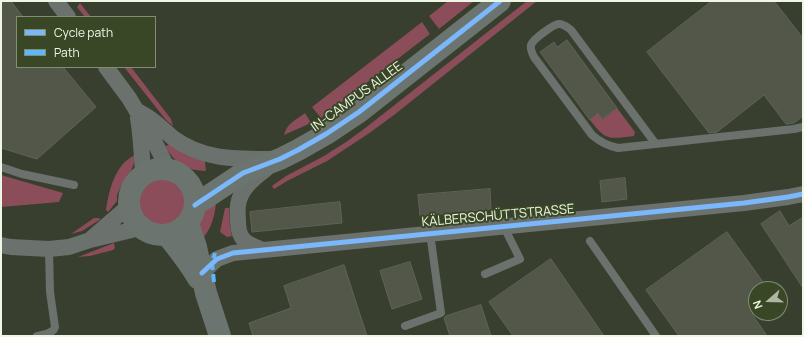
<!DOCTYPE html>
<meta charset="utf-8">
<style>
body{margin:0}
#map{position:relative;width:804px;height:337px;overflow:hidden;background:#393f2e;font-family:Manrope,sans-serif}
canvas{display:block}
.frame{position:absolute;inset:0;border:2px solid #eef7e4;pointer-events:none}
.legend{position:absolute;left:16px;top:16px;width:140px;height:52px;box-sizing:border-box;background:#3a4726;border:1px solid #828d72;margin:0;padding:5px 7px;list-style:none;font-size:12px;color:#eef7e4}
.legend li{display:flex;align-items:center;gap:8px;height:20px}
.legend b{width:20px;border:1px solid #828d72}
.north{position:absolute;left:748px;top:281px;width:40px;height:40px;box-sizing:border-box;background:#3a4726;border:1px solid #828d72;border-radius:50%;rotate:250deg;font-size:11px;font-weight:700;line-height:16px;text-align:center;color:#eef7e4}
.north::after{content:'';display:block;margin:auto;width:14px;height:18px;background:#afb7a4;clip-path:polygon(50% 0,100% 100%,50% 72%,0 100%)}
</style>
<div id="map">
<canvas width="804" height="337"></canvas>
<div class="frame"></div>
<ul class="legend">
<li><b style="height:5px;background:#7ab7fb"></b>Cycle path</li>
<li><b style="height:5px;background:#5cb8fa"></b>Path</li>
</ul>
<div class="north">N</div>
</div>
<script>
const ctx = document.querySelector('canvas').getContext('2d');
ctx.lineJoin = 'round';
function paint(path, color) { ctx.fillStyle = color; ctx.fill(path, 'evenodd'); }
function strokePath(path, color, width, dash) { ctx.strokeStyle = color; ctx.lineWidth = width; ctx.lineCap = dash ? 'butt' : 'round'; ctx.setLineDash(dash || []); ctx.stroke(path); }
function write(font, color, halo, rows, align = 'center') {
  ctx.font = font + ' Manrope,sans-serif'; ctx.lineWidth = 4; ctx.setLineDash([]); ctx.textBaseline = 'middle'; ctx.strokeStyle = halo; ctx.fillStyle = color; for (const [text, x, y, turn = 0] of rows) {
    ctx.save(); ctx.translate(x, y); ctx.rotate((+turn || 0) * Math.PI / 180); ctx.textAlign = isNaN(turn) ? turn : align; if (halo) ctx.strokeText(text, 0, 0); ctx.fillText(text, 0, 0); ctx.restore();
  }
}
const green = new Path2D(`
 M448,1H474L439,29L429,16Z
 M527,1H537L394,115L368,134L327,161L289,180L274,189L272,186L286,176L324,156L346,142L364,129Z
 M80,3L91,17H85L77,7Z
 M422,22L430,34L321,118L312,107Z
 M124,67H131L171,119L173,126L166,120Z
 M617,108L635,132L634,136C609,139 606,141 590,120L598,113L603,119Z
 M305,113L311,123L284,135C286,124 297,119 305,113Z
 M172,144L205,162L206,171C187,171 174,163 165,146Z
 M135,155L134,163L131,171L121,186L117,195V201L108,212L106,210C109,190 115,164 135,155Z
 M1,175L63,193L59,202L1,207Z
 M137 203a25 25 0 1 1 50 0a25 25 0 1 1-50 0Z
 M216,200C216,213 211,231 201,240C197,221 202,212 216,200Z
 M225,208H229L230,227L232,236L227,237L220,232Z
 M94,218H98L101,219L82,231L71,234Z
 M114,243L115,248L113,250L90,256L78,257Z`);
const building = new Path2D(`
 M1,1H11L23,17H17V67H63L96,107L37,159L1,148Z
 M712,1H774L803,38V116L794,123L786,124L764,95L717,132L709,133L647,52Z
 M567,40L617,108L602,119L598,113L590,120L540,52L554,42L557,47Z
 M625,178L627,199L602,202L600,181Z
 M490,189L491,209L420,216L418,195Z
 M340,202L342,223L252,232L250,212Z
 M780,211L789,226L803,217V288L761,224Z
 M727,232L768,289H756V311L752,314L767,336H679L646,290Z
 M551,259L604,336H513L489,302Z
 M410,262L422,299L392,309L380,271Z
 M344,265L367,336H253L249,323L291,308L284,286Z
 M481,305L491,336H450L444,318L446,316Z`);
const lane = new Path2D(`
 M655,143L571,30C567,27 564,24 559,24C554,24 533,39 531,45C530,49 532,53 534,57L592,135C600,142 608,146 618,148L794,129L803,127
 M1,167L22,174L74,185
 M590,241L656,336
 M485,274L520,259L504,227
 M405,326L441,313L430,233
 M37,336C44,334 53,334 55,327L50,292L49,249`);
const street = new Path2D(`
 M56,1L68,17
 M106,67L129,98L150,133L168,169
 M136,110C141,113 147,116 152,120C159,125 166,132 173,138C203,160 235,159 270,159
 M138,118C141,137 142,155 143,175
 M92,238L129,206
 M1,245L11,247L49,249L69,247L90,240L140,228
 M262,250C256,247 249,245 245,241C239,236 238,228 238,221C238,216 237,210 238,205C240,189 254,178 266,169
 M202,273L217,259L233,253L744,203L788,197L803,194`);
const secondary = new Path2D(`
 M129 202a33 33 0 1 1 66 0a33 33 0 1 1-66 0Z
 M195,205L243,173L280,159L298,150L326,134L359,112L500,1
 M188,223L196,247L206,293L220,336
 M167,235C178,249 189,262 198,278`);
const quiet = new Path2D(`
 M214,282L212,263L215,253`);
const cycleway = new Path2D(`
 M195,205L243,173L280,159L298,150L326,134L359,112L500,1
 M202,273L217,259L233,253L744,203L788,197L803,194`);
const streetNames = [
 ["IN-CAMPUS ALLEE",357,97,-36],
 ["KÄLBERSCHÜTTSTRASSE",498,216,-5]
];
paint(green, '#8a4d59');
paint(building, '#525749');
strokePath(building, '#5e6456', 1);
strokePath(lane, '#6b716d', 8);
strokePath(street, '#6b716d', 16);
strokePath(secondary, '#6c7470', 22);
strokePath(quiet, '#5cb8fa', 4, [8, 4]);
strokePath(cycleway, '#7ab7fb', 5);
write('13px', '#eef7e4', '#3a4726', streetNames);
</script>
